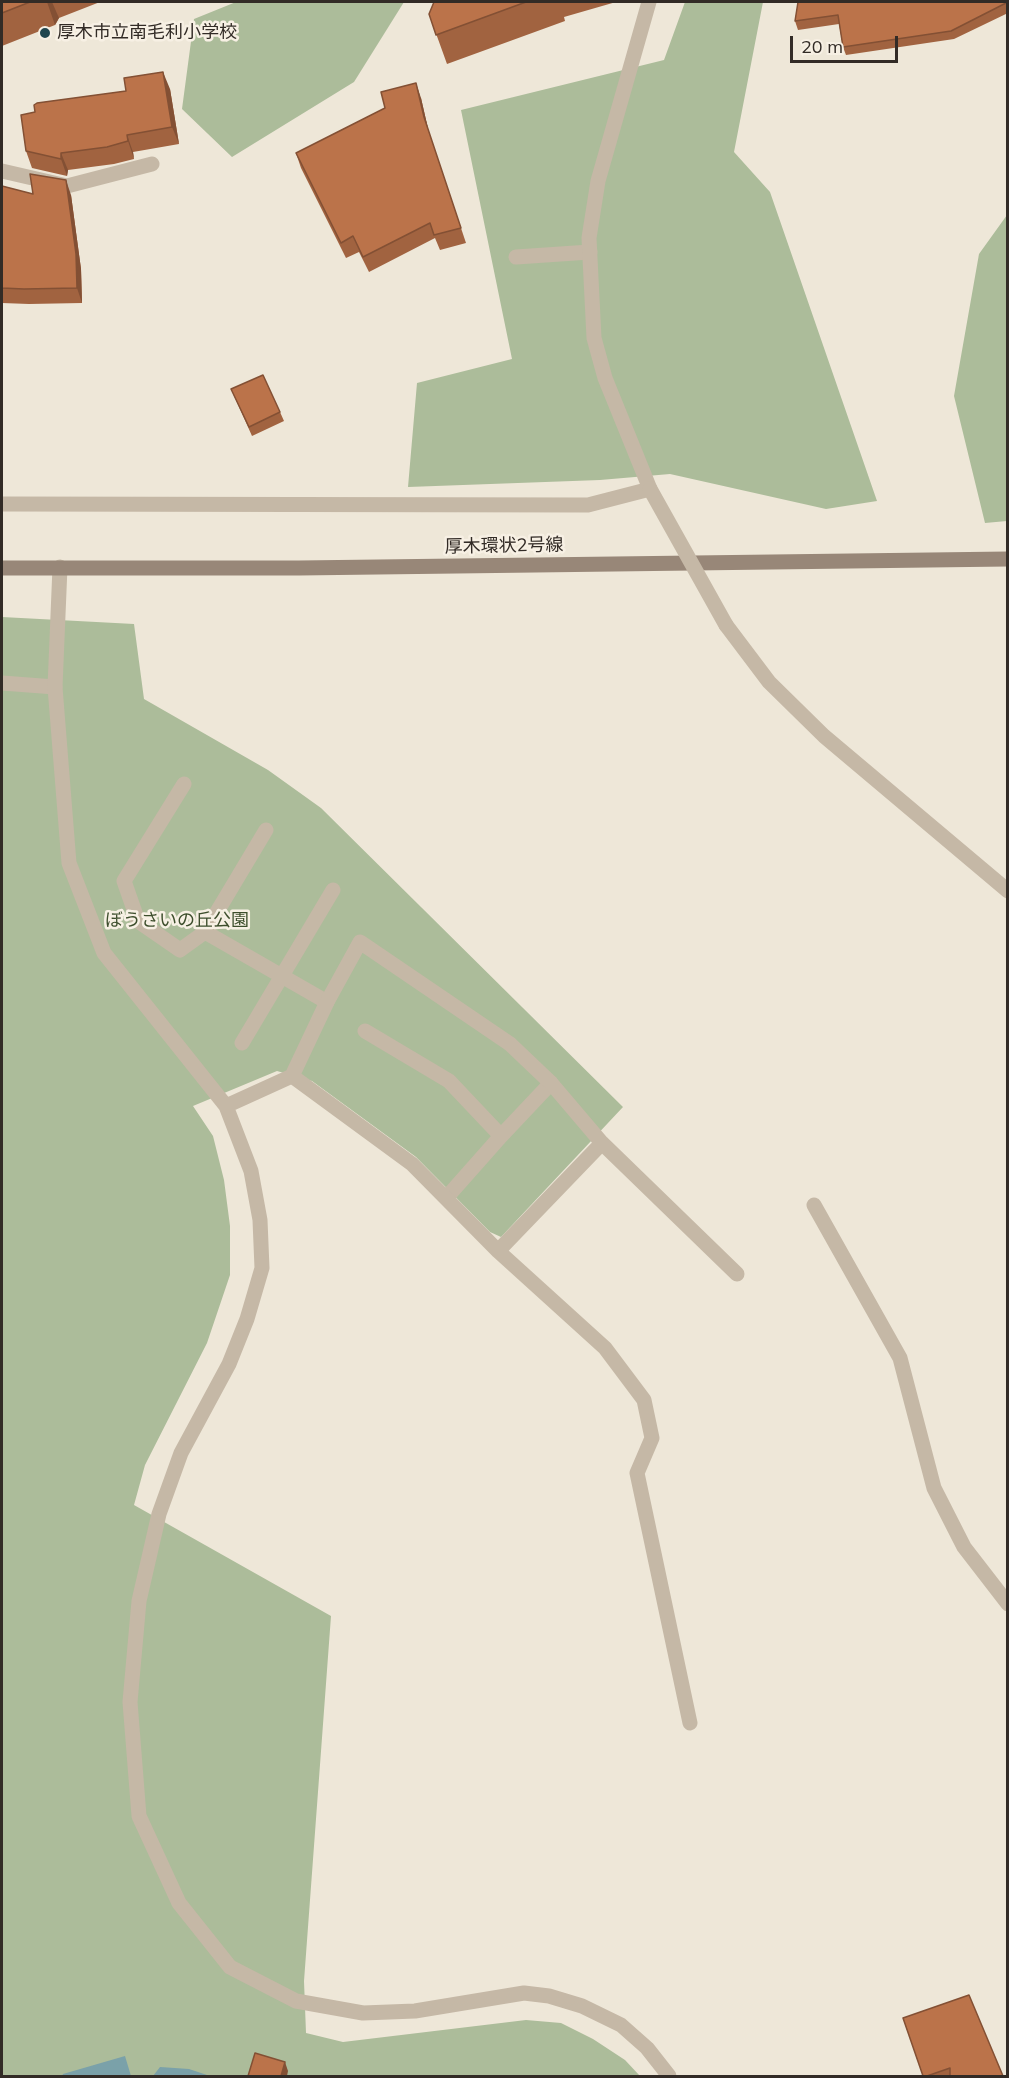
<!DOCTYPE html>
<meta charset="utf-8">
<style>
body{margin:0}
#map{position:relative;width:1009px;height:2078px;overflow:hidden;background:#eee7d8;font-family:Mulish,sans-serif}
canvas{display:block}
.frame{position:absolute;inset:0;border:3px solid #322b26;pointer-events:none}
.scale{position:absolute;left:790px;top:36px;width:108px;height:27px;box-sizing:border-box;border:3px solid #322b26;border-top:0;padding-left:8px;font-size:18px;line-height:21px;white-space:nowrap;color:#322b26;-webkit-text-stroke:4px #f7f0e4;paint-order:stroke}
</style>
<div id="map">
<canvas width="1009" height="2078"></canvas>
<div class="frame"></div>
<div class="scale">20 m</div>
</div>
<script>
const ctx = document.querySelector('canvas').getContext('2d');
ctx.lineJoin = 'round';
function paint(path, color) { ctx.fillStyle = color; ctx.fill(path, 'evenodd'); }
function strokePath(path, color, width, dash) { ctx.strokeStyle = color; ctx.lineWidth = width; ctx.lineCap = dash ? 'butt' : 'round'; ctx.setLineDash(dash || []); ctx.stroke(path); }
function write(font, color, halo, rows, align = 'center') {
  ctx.font = font + ' Mulish,"Noto Sans JP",sans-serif'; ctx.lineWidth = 5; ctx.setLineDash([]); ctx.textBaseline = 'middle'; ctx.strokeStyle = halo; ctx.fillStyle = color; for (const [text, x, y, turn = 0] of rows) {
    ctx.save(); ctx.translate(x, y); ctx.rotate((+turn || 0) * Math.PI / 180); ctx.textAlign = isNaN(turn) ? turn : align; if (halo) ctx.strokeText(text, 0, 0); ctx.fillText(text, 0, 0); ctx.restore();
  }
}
const green = new Path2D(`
 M236,2H404L354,82L232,157L182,109L194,19Z
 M685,2H763L734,152L770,192L877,501L826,509L670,474L600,480L408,487L417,383L512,359L461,110L664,60Z
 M1007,215V521L985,523L954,396L979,254Z
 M2,617L134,624L144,699L268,770L321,808L623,1107L501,1237L490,1232L416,1157L312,1081L277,1071L193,1106L213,1136L224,1180L230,1226V1275L207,1343L145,1465L134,1505L331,1616L304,1981L306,2033L343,2042L526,2020L561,2023L593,2039L625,2060L640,2076H2Z`);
const water = new Path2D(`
 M125,2056L131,2076H62L63,2074Z
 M160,2067L189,2069L210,2076H153Z`);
const lane = new Path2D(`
 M516,257L590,252
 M2,683L55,687
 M184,784L124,881L138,921L180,950L205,932L327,1002
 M205,932L266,830
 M365,1031L449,1081L501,1136L447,1197
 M242,1043L333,890
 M501,1136L551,1083`);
const street = new Path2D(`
 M2,171L67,186L152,164
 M2,504L588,505L650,489L605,378L594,338L589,238L598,181L649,2
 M60,567L55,687L69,863L104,953L226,1106L251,1171L260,1220L262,1268L247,1319L229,1364L181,1453L159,1514L139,1601L130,1702L139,1816L179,1903L230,1967L296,2001L363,2013L415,2011L524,1993L549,1996L582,2006L621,2025L647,2048L669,2076
 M726,625L769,682L824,736L1008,891
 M292,1076L327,1002L360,942L510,1044L551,1083L602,1143L737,1274
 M226,1106L292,1076L412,1164L498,1251L605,1348L644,1400L652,1438L637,1473L690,1723
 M814,1205L900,1358L934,1488L964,1547L1008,1604
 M498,1251L602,1143`);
const secondary = new Path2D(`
 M2,568H299L1008,559`);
const streetBridge = new Path2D(`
 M650,489L726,625`);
const wall = new Path2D(`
 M2,2H100L59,18L55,25L2,46Z
 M434,2H616L564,17L565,21L447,64L429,14Z
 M798,2H1008V13L954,39L846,55L843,47L839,24L798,30L795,21Z
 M170,89L179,144L133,152L134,159L114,164L68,170L67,176L32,168L26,151Z
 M421,98L429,133L466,243L440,250L435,238L369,272L359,252L346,258L301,168L296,153L385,108Z
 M2,186L33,194L71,195L81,269L82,303L29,304L2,303Z
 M231,389L280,412L284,421L252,436Z
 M903,2018L1003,2076H923Z`);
const shadedWall = new Path2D(`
 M47,2H52L59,18L55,25Z
 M163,72L170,89L179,144L172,127Z
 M416,83L421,98L429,133L466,243L424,117Z
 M127,135L133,152L134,159L128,141Z
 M61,153L68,170L67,176L61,159Z
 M66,180L71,195L81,269L82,303L77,288Z
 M285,2062L288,2071L287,2076H281Z`);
const building = new Path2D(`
 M2,2H30L2,13Z
 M434,2H526L436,35L429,14Z
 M798,2H1008L951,31L843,47L838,15L795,21Z
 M163,72L172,127L127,135L128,141L107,147L61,153V159L26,151L21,115L35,112L34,105L37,103L126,91L124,78Z
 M416,83L424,117L461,228L434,235L430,223L363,257L353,236L341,243L296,153L385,108L381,92Z
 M30,174L66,180L76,254L77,288L24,289L2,288V186L33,194Z
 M263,375L280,412L249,427L231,389Z
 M969,1995L1003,2076H950V2068L927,2076H923L903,2018Z
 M255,2053L285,2062L281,2076H248Z`);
const markers = [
 [45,33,6,"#20464f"]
];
const poiNames = [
 ["厚木市立南毛利小学校",57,33]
];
const streetNames = [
 ["厚木環状2号線",504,546,-1]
];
const parkNames = [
 ["ぼうさいの丘公園",177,921]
];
paint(green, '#acbc9a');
paint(water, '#7aa1a9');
strokePath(lane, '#c5b8a6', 15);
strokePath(street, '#c5b8a6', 15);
strokePath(secondary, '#988778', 15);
strokePath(streetBridge, '#c5b8a6', 15);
paint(wall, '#a16340');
paint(shadedWall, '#835034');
paint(building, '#bb734a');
strokePath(building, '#835034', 1.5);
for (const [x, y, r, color] of markers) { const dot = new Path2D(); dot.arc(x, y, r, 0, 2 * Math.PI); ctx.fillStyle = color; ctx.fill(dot); strokePath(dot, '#f7f0e4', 2); }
write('18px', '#322b26', '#f7f0e4', poiNames, 'left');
write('18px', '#322b26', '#f7f0e4', streetNames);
write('18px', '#3d4e2c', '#f7f0e4', parkNames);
</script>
